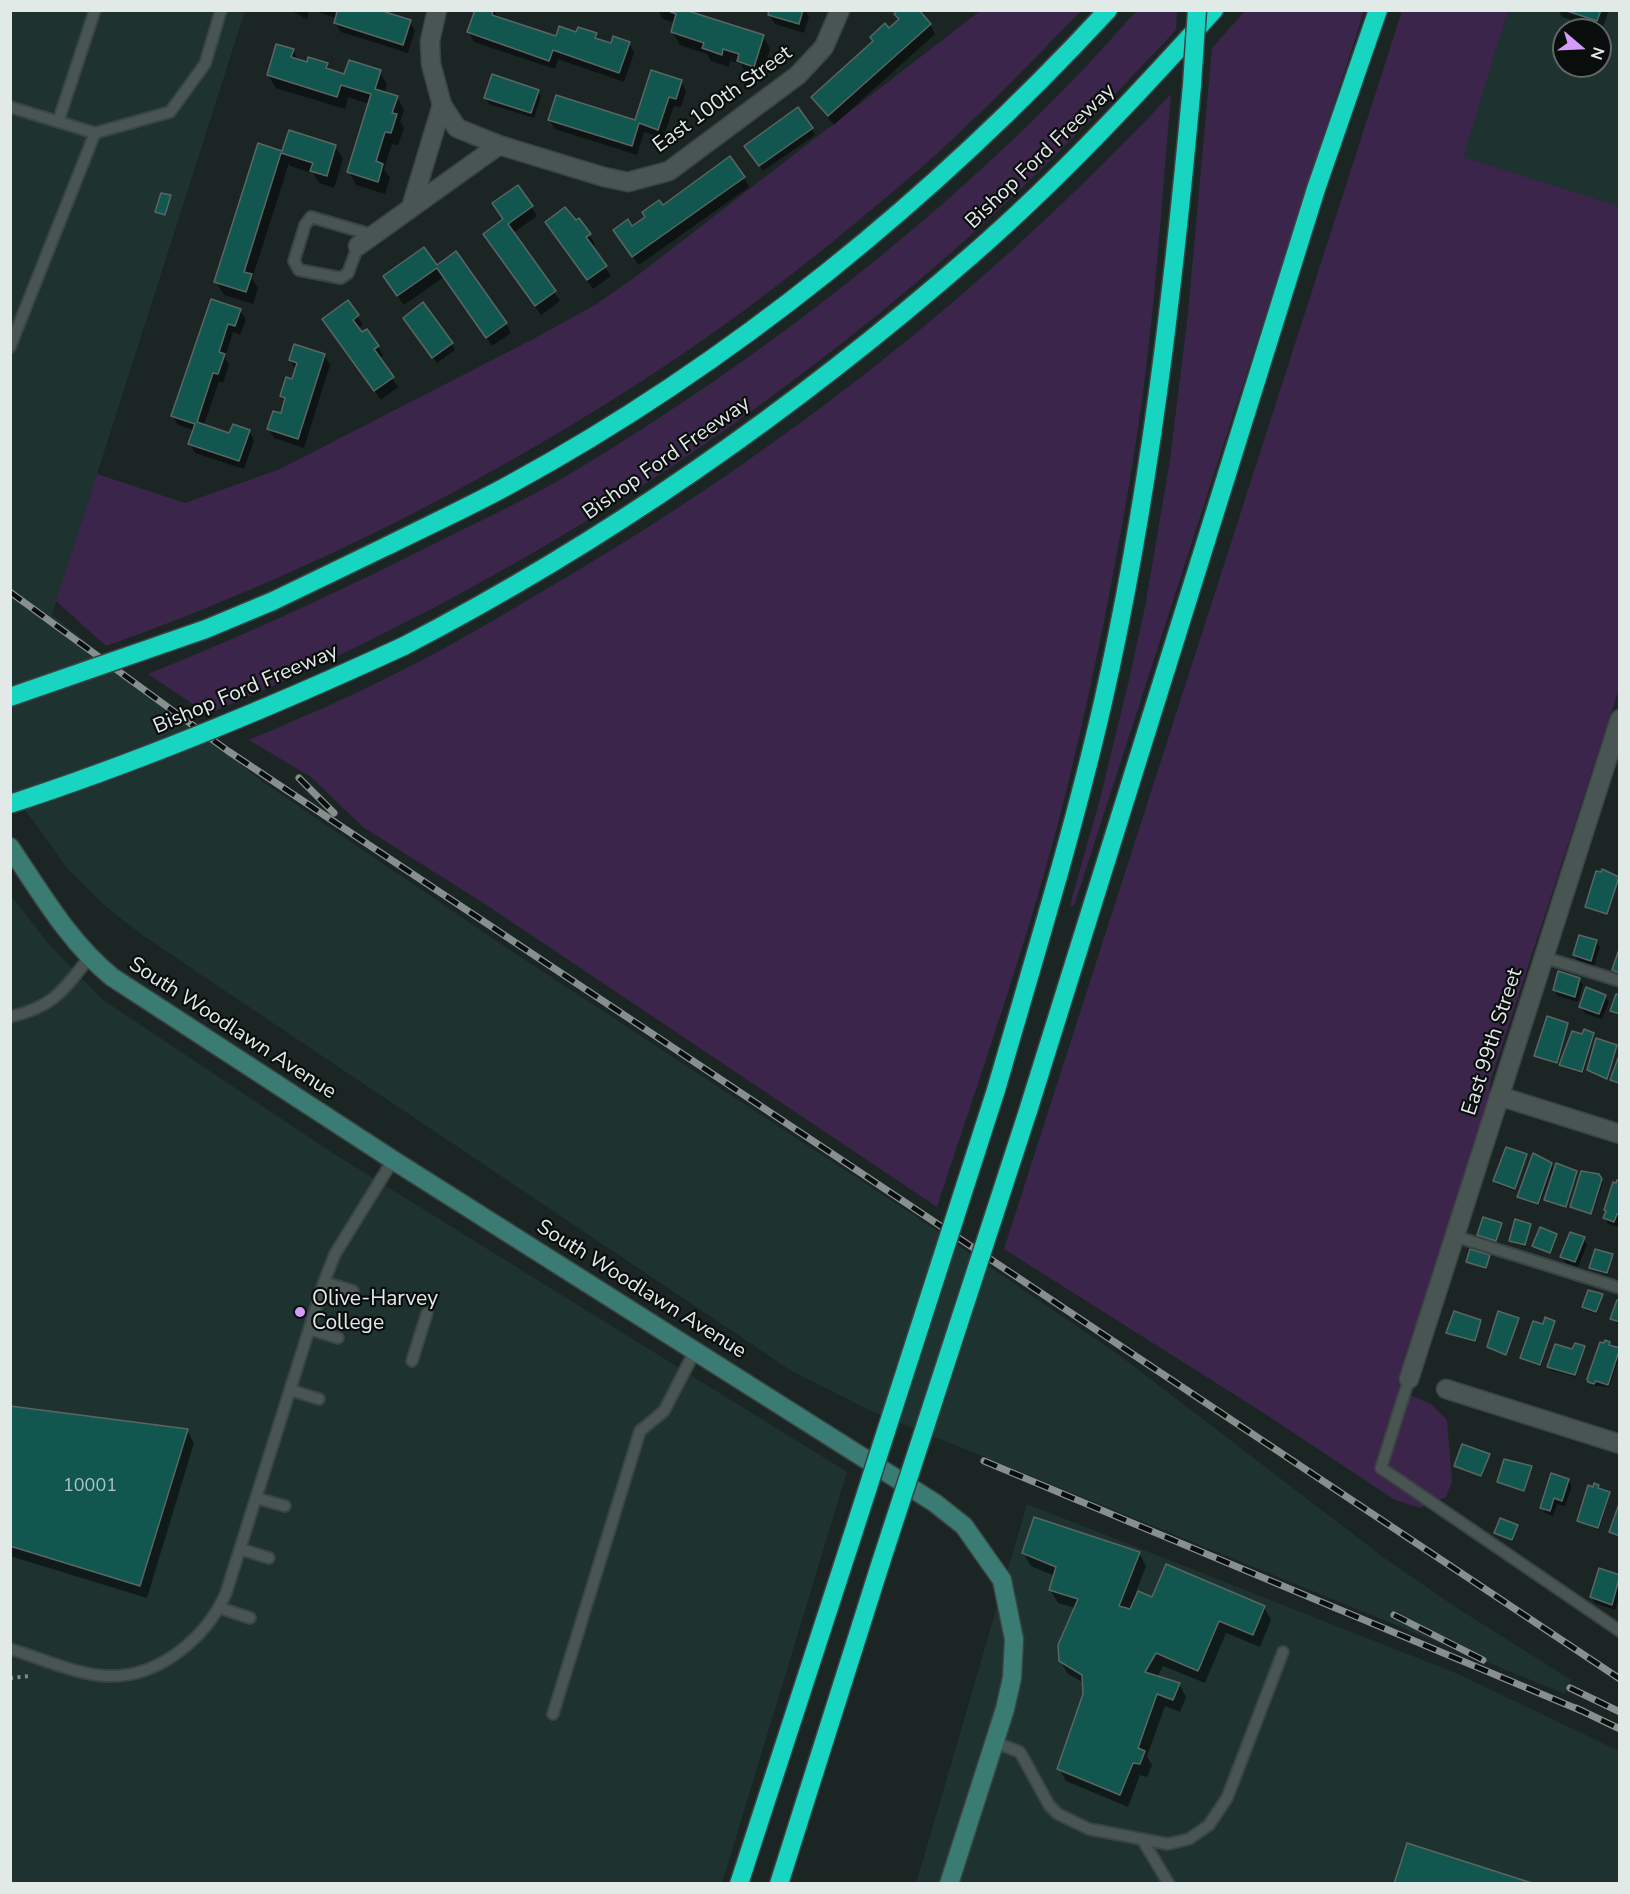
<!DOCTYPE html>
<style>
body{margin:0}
#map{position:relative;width:1630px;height:1894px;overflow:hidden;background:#1b2624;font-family:"Nunito Sans",sans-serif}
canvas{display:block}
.frame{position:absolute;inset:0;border:12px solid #e2eae8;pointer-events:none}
.north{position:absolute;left:1552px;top:18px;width:60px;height:60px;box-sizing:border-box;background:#090e0d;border:2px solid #606665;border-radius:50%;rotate:109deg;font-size:16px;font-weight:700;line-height:24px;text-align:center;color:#e2eae8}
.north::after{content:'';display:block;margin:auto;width:21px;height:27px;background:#d59bfa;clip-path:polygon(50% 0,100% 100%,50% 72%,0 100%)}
</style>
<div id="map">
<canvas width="1630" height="1894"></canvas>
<div class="frame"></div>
<div class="north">N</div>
</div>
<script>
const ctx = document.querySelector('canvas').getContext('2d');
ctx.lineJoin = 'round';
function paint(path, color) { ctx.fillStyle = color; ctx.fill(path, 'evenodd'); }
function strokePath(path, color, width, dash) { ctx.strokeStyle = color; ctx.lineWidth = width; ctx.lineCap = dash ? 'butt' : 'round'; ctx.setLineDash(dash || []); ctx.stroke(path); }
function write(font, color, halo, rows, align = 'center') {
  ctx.font = font + ' "Nunito Sans",sans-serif'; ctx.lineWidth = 4.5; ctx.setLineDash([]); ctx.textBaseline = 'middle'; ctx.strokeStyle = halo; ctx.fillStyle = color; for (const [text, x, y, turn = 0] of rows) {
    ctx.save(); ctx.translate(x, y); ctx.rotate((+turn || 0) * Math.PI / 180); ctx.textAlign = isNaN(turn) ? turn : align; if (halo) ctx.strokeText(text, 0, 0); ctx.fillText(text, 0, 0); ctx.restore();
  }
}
const built = new Path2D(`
 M10,11H245L52,615L263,782L504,946L918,1218L1119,1355L1383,1557L1454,1606L1571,1680L1565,1694L869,1410L790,1370L142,935L104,905L67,868L11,790Z
 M1508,11H1619V206L1462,157ZM1564,30H1600V66H1564Z
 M10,894L47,942L103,1000L331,1152L847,1472L722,1883H11Z
 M1027,1504L1458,1674L1619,1751V1883L916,1884Z`);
const green = new Path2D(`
 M980,11H1081C1025,68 969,127 908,179C836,240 762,300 684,353C505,474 309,574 106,646L56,601L97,474L185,503L280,469L537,337L595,305L638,275Z
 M1136,11H1177L1176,30C1107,103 1038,176 963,242C740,440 484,599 208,714L148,674C251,633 351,586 450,536C493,515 537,494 578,469C776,350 985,186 1136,11Z
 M1245,11H1364L1074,906L1070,905L1100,799L1129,680L1145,607L1170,460L1188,313L1212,48Z
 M1402,11H1508L1463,157L1619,206L1620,686L1491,1079L1488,1102L1398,1390L1431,1404L1447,1420L1452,1482L1446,1497L1420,1508L1395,1500L1259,1410L1004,1249Z
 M1171,94C1161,210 1154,327 1136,442C1119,550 1098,657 1073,763C1038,913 985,1060 937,1207L485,904L363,827L311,777L249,740C296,720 343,700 389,677C442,651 493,621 543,591C778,455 985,292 1171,94Z`);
const shadow = new Path2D(`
 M289,10H309L307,19Z
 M311,10H374L410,22L415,31L408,53L341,32L335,23L336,18Z
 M476,10H494L498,18L557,38L577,34L596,35L600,41L612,45L629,43L634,53L624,82L558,59L555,69L474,42L469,32Z
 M658,10H691L690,14L763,36L770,49L761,79L746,74L741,64L730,61L729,67L711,61L707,54L680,45L672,32L675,23L663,19Z
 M771,10H805L809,17L804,33L775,24L769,15Z
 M1558,10H1609L1602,30L1562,17Z
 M896,14L930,24L935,34L834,125L812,98L899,20Z
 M293,51L299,61L327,64L331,71L345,76L380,72L387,84L384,94L397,97L404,110L400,122L404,128L398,145L392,144L384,169L390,178L385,194L356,185L349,172L369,104L348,97L345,109L276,88L268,75Z
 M681,81L686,91L681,107L674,106L663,138L644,132L637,155L555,129L549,120L636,122Z
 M538,91L541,97L534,118L489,104L486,98Z
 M812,129L815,135L763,171L750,152Z
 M290,132L335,146L343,159L334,188L319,183L313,173L290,166L289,163L252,279L258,288L253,304L224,295L216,282L281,152L282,155Z
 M744,178L749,187L639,265L620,240L662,207Z
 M170,196L166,216L158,214L157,212Z
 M531,207L537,216L513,233L560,301L541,315L485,234Z
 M579,220L595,244L591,247L611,276L593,289L552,231Z
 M436,267L506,323L511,333L492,346L444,277L404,305L390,286Z
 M212,301L240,310L246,320L240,335L233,332L225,358L229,365L223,383L219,381L204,425L230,435L249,431L254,440L244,469L195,453L190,444L194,430L178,425L173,416Z
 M357,316L363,325L358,329L378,346L383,356L379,359L398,387L381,400L329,329Z
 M408,324L452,344L455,350L437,363Z
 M324,355L330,365L304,448L274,438L269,429L282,415L285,403L281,396L293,381L296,370L290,360Z
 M1618,878L1608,915L1588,909L1587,907Z
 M1596,941L1600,947L1594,966L1578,961L1574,955Z
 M1579,979L1583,985L1578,1002L1558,996L1554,990Z
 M1605,996L1609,1002L1602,1019L1584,1013L1581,1007Z
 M1567,1025L1559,1061L1583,1035L1593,1034L1594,1037L1583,1074L1562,1067L1559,1062L1558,1065L1535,1055Z
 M1616,1046L1608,1080L1590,1072L1588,1070Z
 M1526,1156L1516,1191L1496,1184L1495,1181Z
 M1551,1164L1553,1167L1539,1206L1520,1199L1519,1197Z
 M1576,1172L1567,1208L1548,1202L1546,1200Z
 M1599,1175L1603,1183L1592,1215L1573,1209L1571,1206Z
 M1620,1183V1221L1618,1227L1608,1224L1605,1218Z
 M1501,1224L1497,1242L1479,1234Z
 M1530,1225L1526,1247L1512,1243L1511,1241Z
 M1556,1235L1551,1254L1534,1246Z
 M1584,1239L1587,1245L1578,1267L1566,1263L1562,1257Z
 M1612,1255L1608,1275L1592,1270L1591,1268Z
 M1489,1256L1487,1270L1468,1262Z
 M1602,1296L1597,1314L1585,1310L1584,1307Z
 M1620,1302V1326L1612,1319Z
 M1518,1319L1507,1356L1490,1349L1488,1347Z
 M1480,1321L1476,1343L1448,1333Z
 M1554,1322L1541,1367L1523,1360L1521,1358L1544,1325Z
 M1609,1343L1610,1347L1620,1350V1356L1609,1387L1591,1385L1589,1379L1605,1345Z
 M1584,1347L1576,1377L1550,1370L1549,1367Z
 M10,1407L187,1430L194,1443L147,1598L10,1556Z
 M1489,1455L1482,1477L1455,1466Z
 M1531,1468L1525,1492L1498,1482Z
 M1568,1480L1572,1486L1565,1506L1557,1504L1553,1516L1545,1513L1541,1507Z
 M1598,1486L1610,1495L1599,1530L1578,1521Z
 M1517,1526L1513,1542L1496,1533Z
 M1023,1553H1139L1146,1566L1136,1592L1153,1599L1264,1607L1271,1620L1260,1647L1226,1633L1205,1683L1163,1666L1157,1677L1179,1684L1186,1697L1180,1712L1165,1706L1147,1756L1152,1765L1147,1777L1140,1775L1128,1807L1066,1781L1059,1769L1084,1694V1683L1068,1674L1060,1661L1075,1608L1058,1603L1050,1590L1055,1576L1031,1566Z
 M1620,1576V1595L1615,1610L1595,1603L1591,1597Z`);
const building = new Path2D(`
 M333,10H379L411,20L403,45L334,23L337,12Z
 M475,10H493L492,15L556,36L559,26L576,32L578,27L597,33L595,38L611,43L613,36L630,42L619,73L553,50L549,61L467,32Z
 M666,10H685L764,35L754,67L737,61L739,54L723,49L722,55L702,48L704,43L671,32L676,14Z
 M769,10H803L799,24L768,15Z
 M897,10H919L931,24L828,116L811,97L873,41L870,37L885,23L889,28L899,19L894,14Z
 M1564,10H1601L1597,21Z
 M276,44L294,49L291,57L307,62L308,57L328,63L326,68L344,74L349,60L381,70L375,89L398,96L392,113L397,114L391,133L385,132L376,161L383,164L378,182L347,172L371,94L341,85L337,97L267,75Z
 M651,70L682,80L676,99L669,97L658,130L639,123L632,146L548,120L556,95L635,120Z
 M492,74L539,90L531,113L484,98Z
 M798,107L813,128L759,166L744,146Z
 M289,130L336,145L327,176L310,171L313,163L281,153L244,272L252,274L246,292L214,282L258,143L282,151Z
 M730,156L745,177L632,257L613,230L628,219L632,226L645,217L642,212L659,200L663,205Z
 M518,185L533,206L508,224L556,291L535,306L483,234L503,219L492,203Z
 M161,193L171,195L165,215L155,212Z
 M565,207L576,220L579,218L591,234L586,237L607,266L587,280L545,222Z
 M424,247L437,265L456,251L507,323L486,338L437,268L397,296L383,276Z
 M211,299L241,309L235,326L228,324L219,352L225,354L218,374L213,373L197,422L229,433L233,424L250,430L239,461L188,444L195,424L171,416Z
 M348,300L359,315L353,320L362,332L367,329L379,346L374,349L394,377L374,391L322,319Z
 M423,302L453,343L432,358L403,318Z
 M294,344L325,354L298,439L267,429L273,411L281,413L285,398L280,396L286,377L292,379L297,363L289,360Z
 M1602,869L1619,877L1607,914L1585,907L1596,871L1601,872Z
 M1579,935L1597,940L1591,961L1573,955Z
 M1618,952H1620V973L1612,970Z
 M1558,971L1580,978L1575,997L1553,990Z
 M1586,987L1606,995L1599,1014L1579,1007Z
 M1616,994L1620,995V1014L1610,1011Z
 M1547,1016L1568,1023L1557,1063L1534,1056Z
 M1584,1029L1594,1033L1582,1072L1559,1065L1572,1031L1582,1034Z
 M1596,1038L1617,1045L1607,1079L1587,1070Z
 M1620,1053V1082L1619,1083L1610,1080Z
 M1506,1147L1527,1154L1515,1189L1493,1181Z
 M1533,1153L1552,1163L1538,1204L1517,1197Z
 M1556,1163L1577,1171L1566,1207L1544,1200Z
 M1581,1171L1599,1174L1602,1179L1591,1214L1570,1207Z
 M1617,1180L1620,1181V1215L1617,1214L1614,1222L1603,1218L1606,1211L1604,1210L1613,1182L1616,1183Z
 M1483,1217L1502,1223L1496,1241L1477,1235Z
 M1515,1219L1531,1224L1525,1245L1509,1241Z
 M1540,1227L1557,1234L1550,1253L1532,1246Z
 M1570,1232L1585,1237L1575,1262L1560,1257Z
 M1470,1249L1490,1255L1486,1268L1466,1262Z
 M1595,1249L1613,1254L1607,1273L1589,1268Z
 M1588,1290L1603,1294L1596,1312L1582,1307Z
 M1617,1300H1620V1322L1610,1319Z
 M1454,1311L1481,1320L1475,1341L1446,1333Z
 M1498,1311L1519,1318L1506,1355L1487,1347Z
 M1545,1317L1555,1321L1540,1365L1520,1358L1533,1321L1543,1324Z
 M1605,1340L1610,1342L1609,1345L1620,1348L1608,1385L1596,1381L1594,1384L1588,1382L1587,1379L1600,1342L1604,1343Z
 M1575,1343L1585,1346L1575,1375L1547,1367L1555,1344L1572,1349Z
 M10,1406L188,1429L140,1586L10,1546Z
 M1462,1444L1490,1454L1481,1476L1454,1466Z
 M1504,1459L1532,1466L1524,1491L1497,1482Z
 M1551,1473L1569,1479L1562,1501L1554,1498L1550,1511L1540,1508Z
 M1594,1483L1599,1485L1598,1488L1610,1492L1598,1528L1577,1521L1588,1485L1593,1487Z
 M1620,1501V1536L1609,1532Z
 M1034,1517L1140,1552L1119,1606L1130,1609L1138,1591L1152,1597L1166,1564L1265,1606L1253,1635L1219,1621L1198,1671L1156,1653L1145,1672L1180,1683L1173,1700L1157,1694L1138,1748L1145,1751L1140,1764L1133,1763L1120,1795L1057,1769L1083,1694L1082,1675L1059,1661L1058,1645L1078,1599L1049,1590L1056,1567L1022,1553Z
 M1500,1518L1518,1525L1512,1540L1494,1533Z
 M1599,1568L1620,1575L1612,1605L1590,1597Z
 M1407,1843L1535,1884H1394Z`);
const path = new Path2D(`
 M10,1678L31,1676`);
const lane = new Path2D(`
 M10,107L95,133L170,112L205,64L221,10
 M58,122L95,10
 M358,246L348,273L341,278L299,270L294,261L305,225L311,217L373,235
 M10,347L95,133
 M1543,957L1620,981
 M10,1017C54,1006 62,992 89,958
 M1454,1236L1620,1288
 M324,1282L353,1291
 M309,1329L338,1338
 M412,1361L427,1313
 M1409,1379L1381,1468L1620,1631
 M290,1390L319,1399
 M256,1498L285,1506
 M240,1549L269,1558
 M220,1608L250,1618
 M10,1649C41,1658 76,1675 108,1676C159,1678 207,1637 226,1593L324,1282L335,1254L393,1160
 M553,1714L640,1431L664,1411L695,1351
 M994,1742L1020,1752L1049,1805L1058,1814L1089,1829L1168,1844L1189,1839L1209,1825L1227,1798L1283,1652
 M1142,1839L1169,1884`);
const street = new Path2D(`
 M437,10L430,41L431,64L442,105L457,128L499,145L604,177L628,182L669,171L798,75L824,47L840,10
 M411,208L442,105
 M358,246L499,145
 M1499,1096L1620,1134
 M1409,1379L1620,719
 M1446,1389L1620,1444`);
const secondary = new Path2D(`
 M10,847C41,893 69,942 112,977L393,1160L935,1503L964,1526L1002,1580L1014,1639L1012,1678L1005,1709L949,1884`);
const highway = new Path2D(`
 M387,546C427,526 469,507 509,485C733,363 935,197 1108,10
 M404,646C608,540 799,406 973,254C1059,179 1137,95 1214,10
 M996,1090C1033,962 1073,833 1103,702C1149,499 1173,292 1192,85
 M1028,1111L1316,189L1378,10
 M739,1884L851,1540
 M779,1884L881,1562`);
const rail = new Path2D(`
 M10,592L228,751L1620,1679
 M299,778L334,813
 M984,1461L1582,1711
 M1394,1615L1483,1660
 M1570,1688L1620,1712
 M1576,1708L1620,1729`);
const highwayBridge = new Path2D(`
 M1192,85L1197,10
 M10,697L206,629L273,601L387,546
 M10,804C145,760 276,705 404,646
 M851,1540L996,1090
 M881,1562L1028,1111`);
const markers = [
 [300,1312,6,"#d59bfa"]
];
const numberNames = [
 ["10001",90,1487]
];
const streetNames = [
 ["East 100th Street",723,100,-36],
 ["Bishop Ford Freeway",1041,157,-44],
 ["Bishop Ford Freeway",667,459,-35],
 ["Bishop Ford Freeway",246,690,-23],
 ["South Woodlawn Avenue",232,1029,33],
 ["East 99th Street",1493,1042,-72],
 ["South Woodlawn Avenue",641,1290,32]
];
const poiNames = [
 ["Olive-Harvey",312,1300],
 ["College",312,1324]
];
paint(built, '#1e322f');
paint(green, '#3c254b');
paint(shadow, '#0007');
paint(building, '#11574f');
strokePath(building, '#596664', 1.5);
strokePath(lane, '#3a4442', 14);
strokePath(street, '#3a4442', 21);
strokePath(secondary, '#3a4442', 21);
strokePath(highway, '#3a4442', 21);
strokePath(path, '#818a88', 4, [3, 4.5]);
strokePath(lane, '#485552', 10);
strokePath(street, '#485552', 18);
strokePath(secondary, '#3a7b74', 18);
strokePath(highway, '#18d5c2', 18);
strokePath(rail, '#87908e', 7);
strokePath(rail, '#090e0d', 4.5, [14]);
strokePath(highwayBridge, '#3a4442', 21, []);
strokePath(highwayBridge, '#18d5c2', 18);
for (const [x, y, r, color] of markers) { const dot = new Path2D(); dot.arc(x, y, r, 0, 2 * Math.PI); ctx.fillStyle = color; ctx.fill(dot); strokePath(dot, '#090e0d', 2); }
write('18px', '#aec5c2', null, numberNames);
write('21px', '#e2eae8', '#090e0d', streetNames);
write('21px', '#e2eae8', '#090e0d', poiNames, 'left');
</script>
